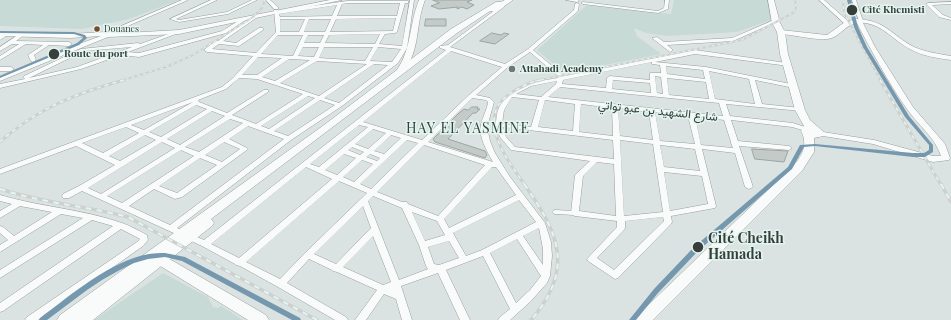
<!DOCTYPE html>
<meta charset="utf-8">
<style>
body{margin:0}
canvas{display:block;background:#dae3e1}
</style>
<canvas width="951" height="320"></canvas>
<script>
const ctx = document.querySelector('canvas').getContext('2d');
ctx.lineJoin = 'round';
function paint(path, color) { ctx.fillStyle = color; ctx.fill(path, 'evenodd'); }
function strokePath(path, color, width, dash) { ctx.strokeStyle = color; ctx.lineWidth = width; ctx.lineCap = dash ? 'butt' : 'round'; ctx.setLineDash(dash || []); ctx.stroke(path); }
function write(font, color, halo, rows, align = 'center') {
  ctx.font = font + ' "Playfair Display",Vazirmatn,serif'; ctx.lineWidth = 3; ctx.setLineDash([]); ctx.textBaseline = 'middle'; ctx.strokeStyle = halo; ctx.fillStyle = color; for (const [text, x, y, turn = 0] of rows) {
    ctx.save(); ctx.translate(x, y); ctx.rotate((+turn || 0) * Math.PI / 180); ctx.textAlign = isNaN(turn) ? turn : align; if (halo) ctx.strokeText(text, 0, 0); ctx.fillText(text, 0, 0); ctx.restore();
  }
}
const built = new Path2D(`
 M0,0H179L129,19L82,29L0,26Z
 M674,0H767L771,20L737,32L668,36L646,33L634,28L637,36L661,54L564,73L537,50L587,5L671,14Z
 M163,273L208,297L213,307L218,308L221,306L243,320H94Z`);
const building = new Path2D(`
 M433,0H472L467,2L474,5L467,9L462,7L457,9L458,7L439,9L431,6L439,3Z
 M426,19H446V26H425Z
 M492,33L501,35L504,33L509,34L495,44L480,41Z
 M472,107H478L477,109H480L476,113H473L448,139L485,151L487,155L485,158L435,142L433,139L459,113L464,109L468,110Z
 M752,149L788,151L784,162L755,159Z`);
const pedestrian = new Path2D(`
 M555,210L575,211L577,212L578,213L577,214L575,215L555,214L553,213L552,212L553,211Z`);
const minor = new Path2D(`
 M182,0H188L116,31L112,30Z
 M211,0H217L176,19L179,20L227,12L252,0H257L228,14L179,22L170,19Z
 M266,0H270L278,7V9H274Z
 M410,0H414L407,48L398,63L342,106L291,140L177,228L204,240L446,50L440,48V46L448,45L502,5L504,6V7L450,47L505,64L528,49L574,10L575,4L577,3L579,4L578,11L533,50L564,76L695,50L787,63L790,65L789,66L695,54L655,62L706,67L796,85V87L794,88L755,80L762,104L800,108L802,109L803,110L802,111L726,104L730,116L793,123L808,128L809,129L806,131L792,127L731,120L738,141L789,146L792,148L789,150L739,146L753,187L749,189L745,187L735,153L702,149L716,206L715,208L671,216L672,222L671,224L618,278L615,279L588,261L587,259L617,227V221L575,216L572,215L571,213L575,175L590,161L511,150L500,137L496,127L495,125C497,121 496,115 498,110C508,84 534,82 558,78V76L530,52L508,67L476,95L490,98L494,102L487,127L490,141L495,153L510,177L545,223L551,242L552,256L550,276L547,283L530,302L510,320H498L500,317L510,309L483,256L446,270L470,320H460L438,273L401,286L412,320H402L396,299L384,294L366,320H355L377,290L337,272L333,271L332,270L309,259L287,283L346,317L348,320H335L278,287L240,266L236,265L235,264L202,246L82,191L69,198H63L62,196L63,194L79,186L115,165L76,146L0,174V169L222,87L233,78L253,56L207,52L204,50L215,41H218L255,15L259,16L223,41L236,43L259,28H263V30L239,46L219,44L212,49L256,53L276,32L274,10H278V11L347,1H408V3H405L397,32L395,33L385,34L379,44L402,46ZM347,3H400L397,16H337L342,4ZM337,5L332,16L280,17L279,14ZM396,18L393,31L330,32L336,19ZM280,19H305L299,32H280ZM309,19H331L325,32H304ZM380,34L375,44L325,43L329,35ZM278,35H303L293,56L261,54ZM308,35H324L320,43H304ZM303,47H319L314,57L298,56ZM324,47H373L365,61L319,58ZM378,47L401,49L392,62L370,61ZM451,51L502,67L469,95L422,140L363,122ZM258,57L282,58L257,75H242ZM289,59L310,60L275,81L262,77ZM317,61L367,64L319,96L280,83ZM652,62V64L660,65L661,73H650V80L610,76L607,78L606,88L562,84L563,80ZM374,64L388,65L339,103L324,98ZM666,66L703,70L705,79L667,74ZM709,71L749,79L755,104L715,99ZM655,76L661,77L663,94L657,93ZM239,78L257,79L303,94L256,124L232,115L268,92V90H264L227,113L199,102L198,100L226,89ZM667,78L706,82L709,99L669,95ZM613,80L650,83L651,93L612,89ZM557,81L556,84L541,97L516,94L531,86ZM560,87L719,103L723,116L548,97ZM308,96L315,98L269,129L261,126ZM512,97L539,100L531,127L502,124L504,110ZM472,98L486,100L488,102C487,110 483,116 481,124C478,137 487,151 493,162L428,142ZM320,100L335,105L288,136L274,131ZM545,100L575,104L573,131L538,127ZM193,102L144,130L131,125ZM581,104L612,108L613,136L579,132ZM196,105L207,109L161,137L149,132ZM618,108L649,112L653,140L620,136ZM212,111L225,116L180,145L167,139ZM655,112L688,116L695,144L660,141ZM695,116L724,120L731,142V143L733,148L701,145ZM230,119L243,123L199,152L185,147ZM359,125L368,127L319,167L310,164ZM248,126L284,139L170,225L129,206L154,189L175,199L182,197L247,150L248,149L247,148L229,139ZM126,127L139,133L103,153L82,143ZM503,127L613,140L614,159L515,147L506,137ZM373,129L386,133L368,149L355,144ZM145,135L156,140L120,161L109,156ZM391,135L401,138L384,154L374,151ZM407,140L418,143L371,189L360,184ZM620,140L653,144L663,212L624,216ZM162,142L175,148L101,194L88,188ZM224,142L240,149L222,162L205,155ZM424,145L485,165L438,216L408,204L407,202H402L377,192ZM660,145L695,149L700,171L664,167ZM352,147L364,152L360,155L348,150ZM181,150L194,156L122,203L107,196ZM344,154L356,158L337,175L325,170ZM370,154L380,158L377,161L366,157ZM200,158L217,165L177,193L159,186ZM362,160L373,164L354,182L343,177ZM597,162L614,164L616,216L579,211L583,176ZM306,167L332,179L239,258L211,244ZM492,167H496L516,195L449,228L444,219ZM664,172L702,176L708,204L670,211ZM339,181L367,193L305,253L280,279L246,262ZM373,196L402,208L419,245L426,266L428,269L399,280L368,201ZM519,200L536,222L482,250L466,256L453,233ZM363,206L371,228L336,264L314,254ZM412,212L437,221L445,235L425,241ZM663,217L664,221L614,270L597,258L624,230L625,228V221ZM539,228L543,249V265L523,236ZM373,236L391,282L383,285L343,267ZM517,239L541,276L530,290L516,303L490,253ZM449,241L459,258L439,265L434,264L428,247Z
 M566,0H578L579,1L577,2Z
 M665,0H669L668,9L658,13L583,4L581,3L583,2L658,11L664,8Z
 M819,0H824L849,22V24H845Z
 M852,0H856L863,21V22L859,21Z
 M951,2V4L932,5L943,15L951,18V20L939,17L926,4L928,3Z
 M243,18L247,19L226,33L139,57L121,55L81,69L0,88V84L25,79L23,77L24,76L81,49L138,43L140,44L177,31L181,32L128,52L139,53L222,31ZM132,47L77,67L29,78L84,51Z
 M774,20L778,21L733,41L667,45L673,50L670,52L652,38L657,37L664,42L732,38Z
 M5,33L9,34L0,40V36Z
 M21,33L25,34L16,41L69,42L72,44L69,46L49,45L34,55L36,60L33,62L31,61L28,55L43,45L26,44L0,60V56L19,44H12L0,51V47Z
 M0,67H11L14,69L11,71H0Z
 M0,195C40,207 82,209 122,223C131,226 139,231 147,235L148,240L143,246L38,320H25L27,317L137,242L140,239L121,229L3,311L0,312V303L113,226L92,220L0,278V270L83,218L61,214L0,252V245L8,240L0,233V226L3,227L14,236L52,212L20,206L0,218V211L12,204L0,201Z`);
const tertiary = new Path2D(`
 M861,19L864,21L863,23L875,47L913,107L945,144L950,158L949,160L933,162L873,144L823,136L818,137L814,135L815,133L823,132L874,140L933,156H941C935,137 918,125 907,109C888,82 872,52 857,23Z`);
const secondary = new Path2D(`
 M330,0H342L179,34L108,37L0,81V76L79,44L101,36L70,38L0,36V32L70,34L105,32L114,28L125,30V33L179,30Z
 M856,19C886,20 891,35 914,47C926,52 939,54 951,56V60C937,58 922,56 910,49C894,41 883,25 865,23C844,21 842,38 827,39C813,40 795,35 781,34L778,32L781,30L827,35L845,22Z`);
const primary = new Path2D(`
 M419,0H425C415,26 421,47 404,72H398L397,70C412,48 409,24 419,0Z
 M768,0H774L780,23L785,32L788,54L805,110L810,120L825,133L822,136L814,138V152L802,171L653,320H635L638,315L794,165C803,155 808,144 801,131L804,126L795,110L780,54L777,32L772,23Z
 M154,250L266,315L269,320H248L149,259L147,255L149,251Z`);
const trunk = new Path2D(`
 M505,0H513L496,12L490,11L457,33L211,219L214,223L212,226L93,320H57L60,315L324,125L451,29L496,2H501Z`);
const railFar2 = new Path2D(`
 M843,0L844,13L881,81
 M120,81L166,67L193,55L253,17L262,8L265,0
 M535,81L742,40L793,13L796,8L795,0`);
const railFar1 = new Path2D(`
 M880,80L941,185
 M0,142C36,109 77,93 124,80
 M525,185C504,156 471,112 518,89C525,85 532,81 541,80`);
const rail = new Path2D(`
 M524,184C559,233 575,269 531,320
 M941,184L951,202
 M0,189C42,203 86,206 128,217L317,320`);
const tram1 = new Path2D(`
 M847,0H851L858,27L867,47L909,116L933,145V152L925,157H913L815,146L804,147L792,169L698,251L658,293L636,320H629L654,289L694,247L788,167L800,145L815,144L913,153H924L929,150V145L905,117L863,47L854,27Z
 M0,31L74,32L85,35L87,38L79,45L0,78V76L77,43L83,38V37L74,34L0,33Z
 M165,253L185,257L300,318L301,320H292L182,261L165,257L148,259L134,263L118,271L102,280L87,290L47,320H39L40,318C71,295 110,261 149,254C155,253 160,253 165,253Z`);
const markers = [
 [852,10,6,"#373e3b"],
 [97,29,3.5,"#7a4b2a"],
 [54,54,6,"#373e3b"],
 [512,69,4,"#707875"],
 [698,247,6,"#373e3b"]
];
const farBusnames = [
 ["Douanes",104,29]
];
const farStopnames = [
 ["Cité Khemisti",862,10],
 ["Route du port",64,54]
];
const farPoinames = [
 ["Attahadi Academy",520,69]
];
const streetNames = [
 ["شارع الشهيد بن عبو تواتي",658,111,6]
];
const quarterNames = [
 ["HAY EL YASMINE",468,129]
];
const nearStopnames = [
 ["Cité Cheikh",708,239],
 ["Hamada",708,255]
];
paint(built, '#c8dad5');
paint(building, '#c3cac8');
strokePath(building, '#9da4a2', 1);
strokePath(pedestrian, '#979e9d', 1);
strokePath(minor, '#979e9d', 1);
strokePath(tertiary, '#979e9d', 1);
strokePath(secondary, '#979e9d', 1);
strokePath(primary, '#979e9d', 1);
strokePath(trunk, '#979e9d', 1);
paint(pedestrian, '#f9fbfa');
paint(minor, '#f9fbfa');
paint(tertiary, '#f9fbfa');
paint(secondary, '#f9fbfa');
paint(primary, '#f9fbfa');
paint(trunk, '#f9fbfa');
strokePath(railFar2, '#cdd0cf', 2);
strokePath(railFar1, '#cdd0cf', 3);
strokePath(rail, '#cdd0cf', 3.5);
strokePath(railFar2, '#e3f5ef', 1, [3]);
strokePath(railFar1, '#e3f5ef', 1.5, [4]);
strokePath(rail, '#e3f5ef', 2, [5.5]);
paint(tram1, '#7598af');
for (const [x, y, r, color] of markers) { const dot = new Path2D(); dot.arc(x, y, r, 0, 2 * Math.PI); ctx.fillStyle = color; ctx.fill(dot); strokePath(dot, '#e3f5ef', 1.5); }
write('9px', '#373e3b', '#e3f5ef', farBusnames, 'left');
write('bold 10px', '#373e3b', '#e3f5ef', farStopnames, 'left');
write('bold 10px', '#373e3b', '#e3f5ef', farPoinames, 'left');
write('12px', '#373e3b', '#e3f5ef', streetNames);
ctx.letterSpacing = '1px';
write('14px', '#34423e', '#e3f5ef', quarterNames);
ctx.letterSpacing = '0px';
write('bold 14px', '#373e3b', '#e3f5ef', nearStopnames, 'left');
</script>
